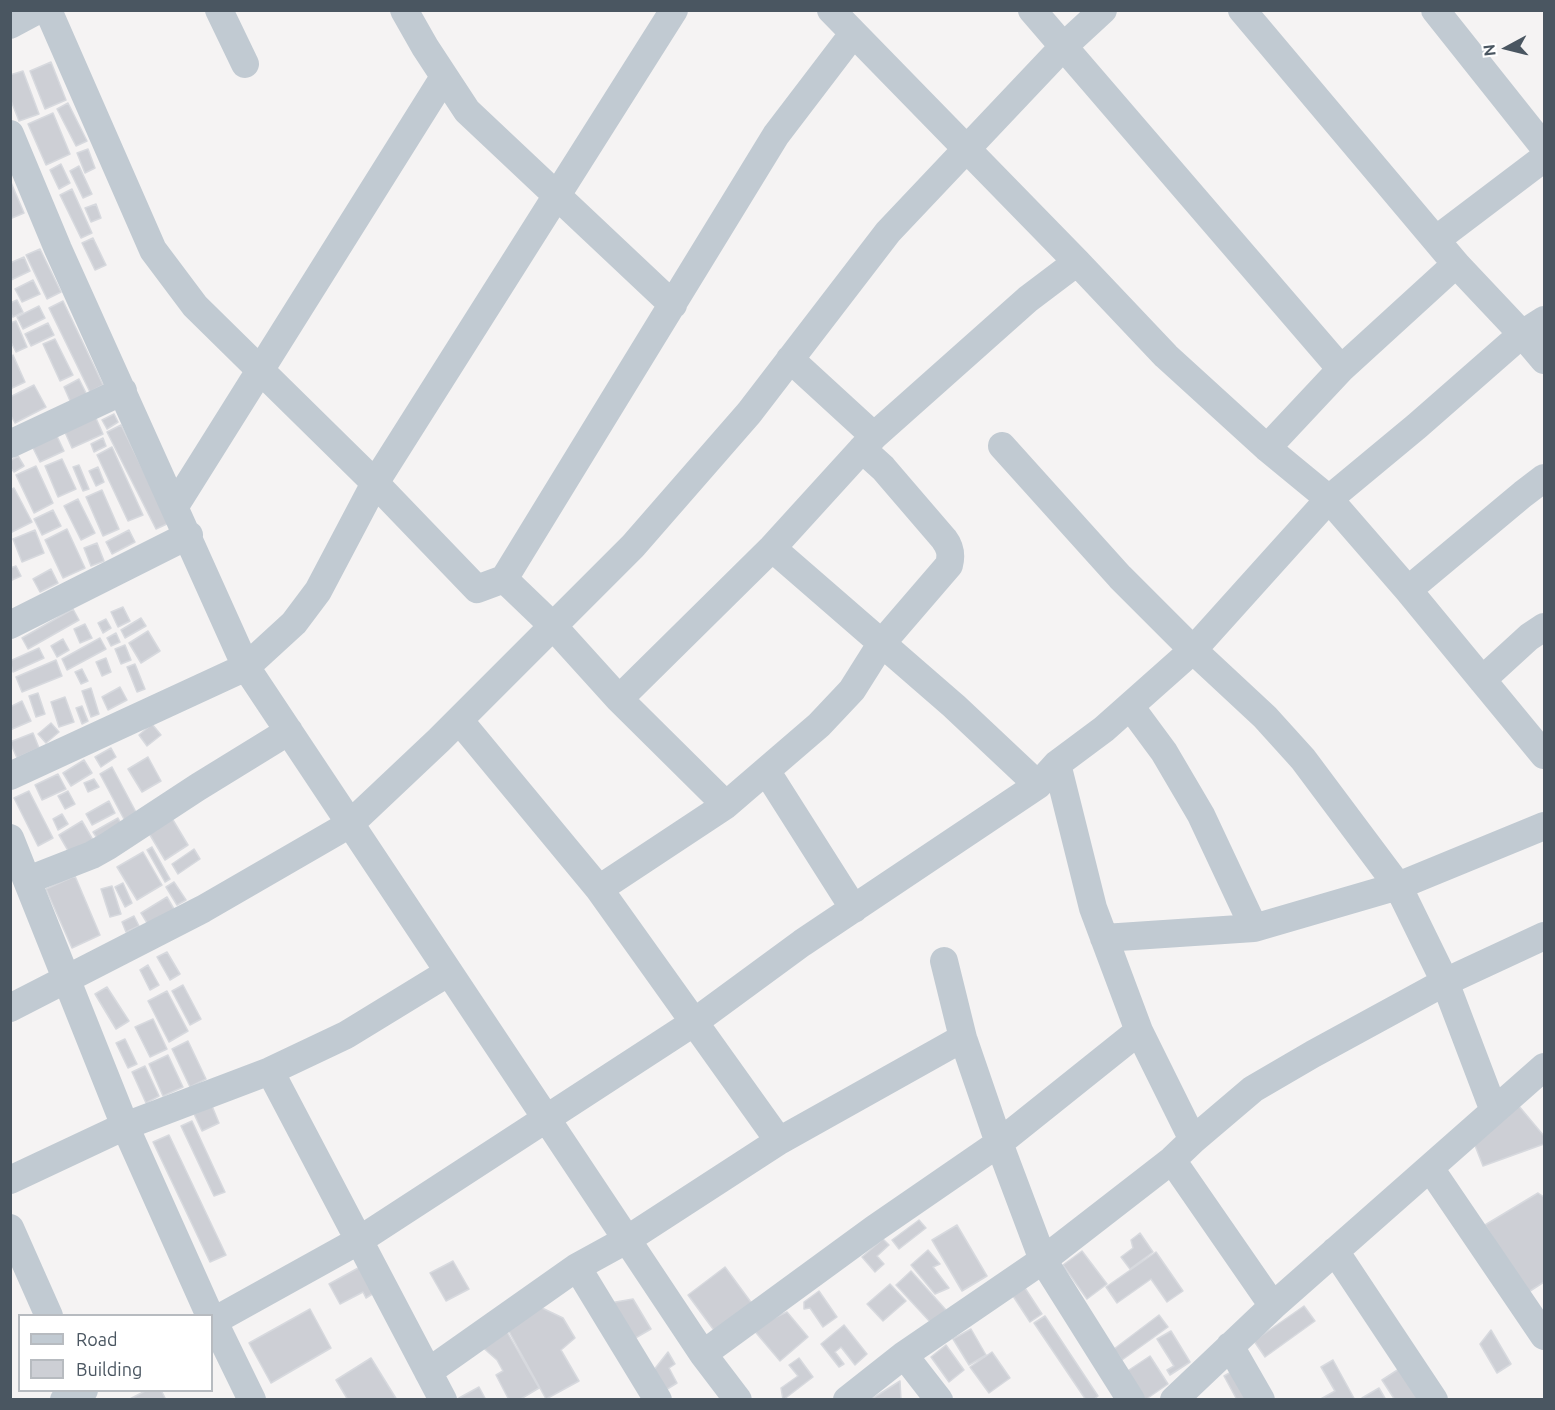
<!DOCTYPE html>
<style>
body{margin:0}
#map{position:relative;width:1555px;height:1410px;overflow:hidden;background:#f5f3f3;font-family:Ubuntu,sans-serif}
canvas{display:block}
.frame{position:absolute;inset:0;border:12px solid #4a5661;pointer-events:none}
.legend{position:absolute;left:18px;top:1314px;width:195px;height:78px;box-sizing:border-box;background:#fff;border:2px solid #b7bbc0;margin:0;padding:8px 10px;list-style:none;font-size:18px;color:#4a5661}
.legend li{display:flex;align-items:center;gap:12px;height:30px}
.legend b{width:30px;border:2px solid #b7bbc0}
.north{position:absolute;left:1477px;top:18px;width:60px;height:60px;-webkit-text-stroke:4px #fff;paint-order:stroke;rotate:263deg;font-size:16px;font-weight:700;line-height:24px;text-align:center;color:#4a5661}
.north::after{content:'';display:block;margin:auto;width:21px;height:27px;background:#4a5661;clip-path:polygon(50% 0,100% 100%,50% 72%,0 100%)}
</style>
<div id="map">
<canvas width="1555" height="1410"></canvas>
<div class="frame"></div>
<ul class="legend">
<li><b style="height:8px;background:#c1cad2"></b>Road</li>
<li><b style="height:16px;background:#cdcfd5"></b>Building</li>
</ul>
<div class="north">N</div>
</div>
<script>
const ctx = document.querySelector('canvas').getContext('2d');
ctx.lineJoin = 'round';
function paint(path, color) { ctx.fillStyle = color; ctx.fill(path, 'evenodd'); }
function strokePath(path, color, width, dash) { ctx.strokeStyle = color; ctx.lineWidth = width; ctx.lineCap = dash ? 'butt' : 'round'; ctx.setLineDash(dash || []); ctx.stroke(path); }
const building = new Path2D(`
 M51,62L66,100L45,109L30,71Z
 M23,71L39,114L19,121L10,98V75Z
 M68,103L87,141L76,146L57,109Z
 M53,113L70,154L46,165L28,124Z
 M88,149L95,168L85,173L77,153Z
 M61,164L70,183L59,189L50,170Z
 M79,166L92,194L83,198L70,171Z
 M10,180L24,213L12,218L10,214Z
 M72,189L92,233L81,238L60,195Z
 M96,204L101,218L91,222L85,208Z
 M93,238L106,265L95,270L82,243Z
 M40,249L61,292L47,299L26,255Z
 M24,257L30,271L11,280L10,263Z
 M33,280L40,294L22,302L15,289Z
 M17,300L23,312L13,317L10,312V303Z
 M63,301L103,385L90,392L49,308Z
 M39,306L45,318L23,329L17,317Z
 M16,321L27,347L16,352L10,340V323Z
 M48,323L54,335L31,346L25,334Z
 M55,339L73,375L60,381L43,344Z
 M13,355L25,382L10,389V357Z
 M79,379L87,395L71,403L64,387Z
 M34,385L46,407L15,423L10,414V397Z
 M114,414L118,422L107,429L102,420Z
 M95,416L103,434L72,448L64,430Z
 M121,425L169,523L156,529L107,432Z
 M55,432L64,451L40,462L31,444Z
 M103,438L106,446L94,452L91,444Z
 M112,447L143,515L128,521L97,455Z
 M18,456L24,466L14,472L10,467V461Z
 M62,459L76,489L58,497L45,466Z
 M79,465L89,489L83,491L73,467Z
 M36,466L53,503L34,513L16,475Z
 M98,467L104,482L96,486L89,471Z
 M14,488L32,522L10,533V490Z
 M102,490L119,529L103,536L86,497Z
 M78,499L95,533L81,540L64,506Z
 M53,510L61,526L42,535L34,519Z
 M67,529L85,568L63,578L45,540Z
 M35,530L44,553L22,562L13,539Z
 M129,530L135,542L112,554L106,542Z
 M97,543L104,561L91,566L84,548Z
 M16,566L21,576L12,580L10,568Z
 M51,569L58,583L40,592L33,579Z
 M123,607L130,621L118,627L111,612Z
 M73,609L79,620L28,649L22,638Z
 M141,618L146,626L125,638L121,630Z
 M106,619L111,628L103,633L98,623Z
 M85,624L92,638L80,643L74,629Z
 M148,631L160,651L141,663L129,643Z
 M116,633L120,642L111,646L107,638Z
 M100,638L106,649L67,670L62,659Z
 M63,639L69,650L57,657L51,646Z
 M125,645L131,660L121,664L115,649Z
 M39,648L44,658L13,672L10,661Z
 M106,658L111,672L102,676L96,662Z
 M56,660L62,676L22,692L16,677Z
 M135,664L145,689L137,692L127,667Z
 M82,669L88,681L81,684L75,672Z
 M120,687L127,700L108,710L102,697Z
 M91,688L99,714L91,717L82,691Z
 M38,693L45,714L36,717L29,696Z
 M65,697L74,722L59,727L51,702Z
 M22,701L31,721L10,730V707Z
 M82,706L88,721L82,724L76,708Z
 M51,723L59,732L46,743L38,734Z
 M152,724L161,735L147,746L139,735Z
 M33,733L39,748L17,758L10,742Z
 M111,748L116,757L101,767L95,757Z
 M148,757L161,781L142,792L128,769Z
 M84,760L92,773L71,786L63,773Z
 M112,767L137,814L125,821L100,774Z
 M58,774L66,789L42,800L35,785Z
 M94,779L99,787L88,792L84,783Z
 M29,791L53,838L38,846L14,798Z
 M68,791L75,804L65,809L58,796Z
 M109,801L115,813L92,825L86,814Z
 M62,814L68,824L58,830L53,819Z
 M170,815L188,845L165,860L147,830Z
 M118,818L123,827L99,841L93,832Z
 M82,821L93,840L70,854L59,835Z
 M152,847L170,879L165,882L147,850Z
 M194,849L200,859L178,874L172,864Z
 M143,852L162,885L137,900L117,867Z
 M75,876L100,935L72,948L46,889Z
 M174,882L186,900L177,905L166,887Z
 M123,883L132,903L125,907L115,887Z
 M112,886L121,914L110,917L101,889Z
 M167,897L174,909L149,926L141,913Z
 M134,916L139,926L126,932L122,922Z
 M167,952L180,974L170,980L157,957Z
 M148,965L159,985L150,990L140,970Z
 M183,985L201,1019L190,1025L172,991Z
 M107,987L129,1021L116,1029L95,994Z
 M167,991L188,1031L169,1042L148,1001Z
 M153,1019L167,1049L150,1057L135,1027Z
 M125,1039L137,1064L128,1068L116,1043Z
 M188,1041L206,1079L190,1087L172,1049Z
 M168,1055L183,1087L163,1096L149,1064Z
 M145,1066L159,1096L146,1103L132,1072Z
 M1518,1105L1544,1136V1144L1483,1166L1474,1143Z
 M212,1106L219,1123L202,1131L194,1114Z
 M192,1121L225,1192L214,1196L181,1126Z
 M169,1135L226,1255L210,1262L153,1142Z
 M1538,1193L1544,1197V1282L1527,1293L1485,1225Z
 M919,1220L926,1228L899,1249L892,1240Z
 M957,1225L987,1276L962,1291L932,1240Z
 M1140,1233L1153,1252L1130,1269L1121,1257L1133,1248L1131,1240Z
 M883,1239L889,1245L877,1256L884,1264L875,1272L862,1257Z
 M928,1250L940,1264L933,1267L949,1288L935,1294L911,1265Z
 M1082,1251L1107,1284L1087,1299L1063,1265Z
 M1156,1252L1183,1291L1167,1302L1151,1279L1117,1303L1106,1287Z
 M453,1261L469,1289L446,1301L430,1273Z
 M360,1267L374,1293L366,1298L363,1292L340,1304L329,1284Z
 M725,1267L753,1305L716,1333L688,1295Z
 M911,1271L946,1310L932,1324L896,1285Z
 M890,1284L906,1301L883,1321L867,1304Z
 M1025,1288L1042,1314L1030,1322L1013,1296Z
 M819,1291L837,1317L823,1327L810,1308L804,1309V1302Z
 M633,1299L651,1329L632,1340L610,1303Z
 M1304,1306L1315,1321L1265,1357L1254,1341Z
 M540,1307L563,1318L575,1338L561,1350L579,1381L546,1399L506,1326Z
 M310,1309L331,1348L271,1383L249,1343Z
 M787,1312L808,1337L780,1361L752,1328Z
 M1159,1315L1168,1327L1122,1360L1114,1349Z
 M1045,1316L1098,1396L1093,1400H1086L1034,1323Z
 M844,1325L867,1354L855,1365L841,1347L835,1352L844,1364L839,1367L821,1344Z
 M971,1329L986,1355L969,1365L953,1339Z
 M506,1330L539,1388L519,1400H509L496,1375L503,1371L497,1360L480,1345Z
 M1491,1330L1511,1364L1497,1373L1480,1344Z
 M1171,1331L1190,1362L1170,1375L1167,1370L1174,1366L1157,1339Z
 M946,1345L964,1370L949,1382L931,1357Z
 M668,1352L675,1364L669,1368L677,1383L664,1391L653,1371Z
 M992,1352L1010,1378L989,1393L970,1367Z
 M1150,1356L1168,1384L1145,1400L1123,1374Z
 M371,1358L397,1400H348L336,1380Z
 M799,1358L813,1377L783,1400L781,1388L798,1376L789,1365Z
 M1333,1360L1355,1400H1319L1335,1391L1321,1367Z
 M1399,1369L1419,1400H1395L1382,1380Z
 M1233,1371L1248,1400H1237L1224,1376Z
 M900,1381L901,1400H870Z
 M479,1387L486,1400H460L459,1398Z
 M1379,1388L1386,1400H1363L1362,1398Z
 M147,1390H161L166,1400H128Z`);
const minor = new Path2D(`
 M48,10L153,250L195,306L375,483L477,589L504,579L552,625L619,699L726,805
 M219,10L245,64
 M404,10L425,47L467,111L673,305
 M831,10L1077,262L1166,356L1267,448L1329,499L1408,590L1544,755
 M1032,10L1341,369
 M1242,10L1456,264L1522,334L1544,360
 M1435,10L1544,147
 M10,25L38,10
 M10,134L58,249L246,667L703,1354L738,1400
 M1437,239L1544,158
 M790,359L874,436
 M10,444L123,391
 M1002,446L1120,577L1193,650L1265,717L1303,759L1398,886L1445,982L1494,1111
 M1267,448L1341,369L1456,264
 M175,506L444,77
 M772,548L954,706L1038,785
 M504,579L776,135L853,34
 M1408,590L1523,494L1544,478
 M10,625L189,535
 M1482,680L1529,637L1544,627
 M619,699L772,548L874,436L1028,299L1077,262
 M1130,706L1164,752L1201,815L1254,928
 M459,720L599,889L779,1141
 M1057,764L1093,908L1139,1031L1193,1140
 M767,772L854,909
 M10,776L246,667L294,623L318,591L375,483L674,10
 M10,838L125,1126L210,1316
 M28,880L92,855L108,846L198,787L289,731
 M599,889L726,805L819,725L852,690L881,644L949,565C952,554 950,547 944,539L883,468L862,449
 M1104,938L1254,928L1398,886L1544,826
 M944,961L963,1038L999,1143L1043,1260L1131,1400
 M10,1008L203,909L350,824L439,740L633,546L749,413L888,232L1064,46L1103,10
 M270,1071L443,1400
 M1172,1160L1273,1306
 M1430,1168L1544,1336
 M10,1180L125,1126L270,1071L346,1035L449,972
 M10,1228L49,1316
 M1335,1251L1434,1400
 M577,1267L658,1400
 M212,1318L252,1400
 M212,1322L358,1241L693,1023L802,943L1038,785L1057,764L1104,729L1193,650L1329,499L1417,426L1522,334L1544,320
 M1230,1346L1261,1400
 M703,1354L874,1229L999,1143L1139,1031
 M904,1355L939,1400
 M428,1372L577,1267L628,1239L779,1141L963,1038
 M64,1400L84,1390
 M847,1400L904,1355L1043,1260L1172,1160L1193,1140L1253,1089L1313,1054L1445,982L1544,936
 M1174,1400L1273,1306L1544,1067`);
paint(building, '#cdcfd5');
strokePath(building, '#d7d9de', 1.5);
strokePath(minor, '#c1cad2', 28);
</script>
